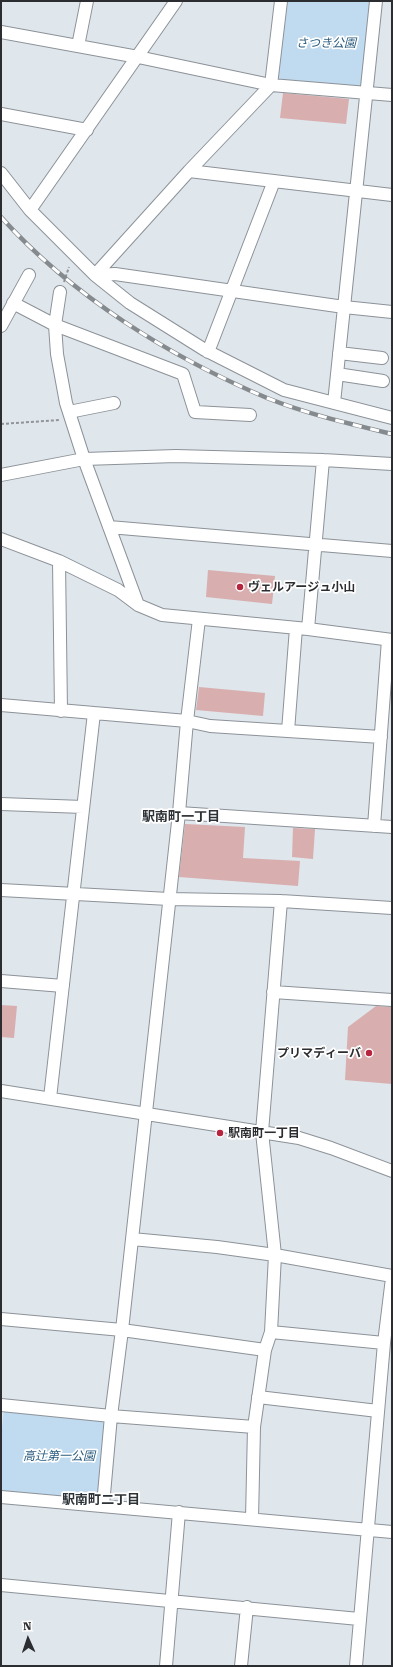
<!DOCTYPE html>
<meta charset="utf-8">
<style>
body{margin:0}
#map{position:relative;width:393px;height:1667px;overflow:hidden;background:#dfe6ec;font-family:"Roboto Serif",serif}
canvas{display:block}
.frame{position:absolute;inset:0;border:2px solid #2b2d30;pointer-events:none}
.north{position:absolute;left:8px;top:1619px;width:40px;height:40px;-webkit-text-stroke:3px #fff;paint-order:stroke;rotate:357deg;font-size:11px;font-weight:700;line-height:16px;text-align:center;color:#2b2d30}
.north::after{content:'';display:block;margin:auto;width:14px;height:18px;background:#2b2d30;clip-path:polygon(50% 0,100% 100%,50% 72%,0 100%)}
</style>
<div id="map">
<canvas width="393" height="1667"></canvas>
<div class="frame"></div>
<div class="north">N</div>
</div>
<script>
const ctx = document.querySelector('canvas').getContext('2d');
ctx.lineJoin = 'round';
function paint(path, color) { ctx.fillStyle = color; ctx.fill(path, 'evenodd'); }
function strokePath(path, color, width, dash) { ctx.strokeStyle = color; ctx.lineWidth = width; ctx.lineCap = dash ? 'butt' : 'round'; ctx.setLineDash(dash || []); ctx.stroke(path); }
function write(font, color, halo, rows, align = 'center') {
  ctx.font = font + ' "Roboto Serif","Noto Sans JP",serif'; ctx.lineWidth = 3.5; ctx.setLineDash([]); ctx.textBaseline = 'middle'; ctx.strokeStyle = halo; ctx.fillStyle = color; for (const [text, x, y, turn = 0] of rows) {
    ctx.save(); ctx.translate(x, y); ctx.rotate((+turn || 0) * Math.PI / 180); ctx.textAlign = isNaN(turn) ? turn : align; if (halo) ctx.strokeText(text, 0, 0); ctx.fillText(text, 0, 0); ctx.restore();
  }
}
const green = new Path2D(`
 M284,1H374L364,89L275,81Z
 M4,1408L109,1418L101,1503L1,1494V1439Z`);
const building = new Path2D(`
 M283,93L349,99L346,124L280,118Z
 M208,570L275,576L272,604L206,597Z
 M199,687L265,693L263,716L196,710Z
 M185,824L245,827L243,858L300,861L298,886L179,877Z
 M293,828L315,829L313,859L292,857Z
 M1,1005L17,1006L14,1038L1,1037Z
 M376,1006L392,1007V1084L345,1080L348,1027Z`);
const path = new Path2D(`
 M64,282L69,267
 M1,424L60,420`);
const street = new Path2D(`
 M1,32L138,57L271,85L392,95
 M78,46L87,1
 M1,114L87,130
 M189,171L271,85L281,1
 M1,173L30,210L95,275L130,303L205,350L284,390L392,418
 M30,210L176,1
 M95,275L189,171L392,195
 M95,275L115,274L344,307L392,312
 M60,292L55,325L57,354L66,403L84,459L138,605
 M13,303L55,325L183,374L195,412L250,415
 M1,326L29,275
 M208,352L274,181
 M339,353L382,358
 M337,374L383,381
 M334,403L376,1
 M69,412L114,403
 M1,475L84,459L176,456L323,460L392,464
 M109,527L392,551
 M1,539L59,561L118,590L138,605L162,615L308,629L392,640
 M59,561L61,711
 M308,629L323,460
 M1,705L187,721L210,726L381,737
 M288,731L296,628
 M1,804L83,807
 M179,813L187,721L199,619
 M374,826L388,640
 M1,890L169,899L281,901L392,908
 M1,981L63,986
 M273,992L392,1000
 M1,1091L299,1138L331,1148L392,1171
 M50,1098L94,713
 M132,1239L217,1247L275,1255L392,1276
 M1,1319L122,1330L265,1350
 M271,1332L384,1343
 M258,1397L378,1411
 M1,1405L111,1416L254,1427
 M1,1497L392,1532
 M103,1505L111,1416L122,1330L179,813L392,827
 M252,1519L254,1427L265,1350L271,1332L275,1255L262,1132L281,901
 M1,1585L359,1619
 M166,1666L179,1512
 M241,1666L247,1607
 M356,1666L384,1343L392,1278`);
const rail = new Path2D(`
 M1,217C72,296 170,357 267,398C307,414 350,424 392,434`);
const markers = [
 [240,587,4,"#b6243e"],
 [369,1053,4,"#b6243e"],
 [220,1133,4,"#b6243e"]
];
const parkNames = [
 ["さつき公園",326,43],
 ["高辻第一公園",59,1456]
];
const poiNames = [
 ["ヴェルアージュ小山",248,587],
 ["プリマディーバ",361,1053,"right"],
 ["駅南町一丁目",228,1133]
];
const neighbourhoodNames = [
 ["駅南町一丁目",181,817],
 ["駅南町二丁目",101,1500]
];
paint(green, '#c0daef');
paint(building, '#d8aeaf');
strokePath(street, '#8c9298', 14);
strokePath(path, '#909499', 2, [3, 2]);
strokePath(street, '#fff', 12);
strokePath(rail, '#858a8e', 4.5);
strokePath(rail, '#fff', 3, [9]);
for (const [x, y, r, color] of markers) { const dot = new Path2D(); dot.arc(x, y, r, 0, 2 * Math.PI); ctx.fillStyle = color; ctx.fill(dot); strokePath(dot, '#fff', 1.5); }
write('italic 12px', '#2a5b7f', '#fff', parkNames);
write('bold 12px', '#2b2d30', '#fff', poiNames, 'left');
write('bold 13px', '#2d3236', '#fff', neighbourhoodNames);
</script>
